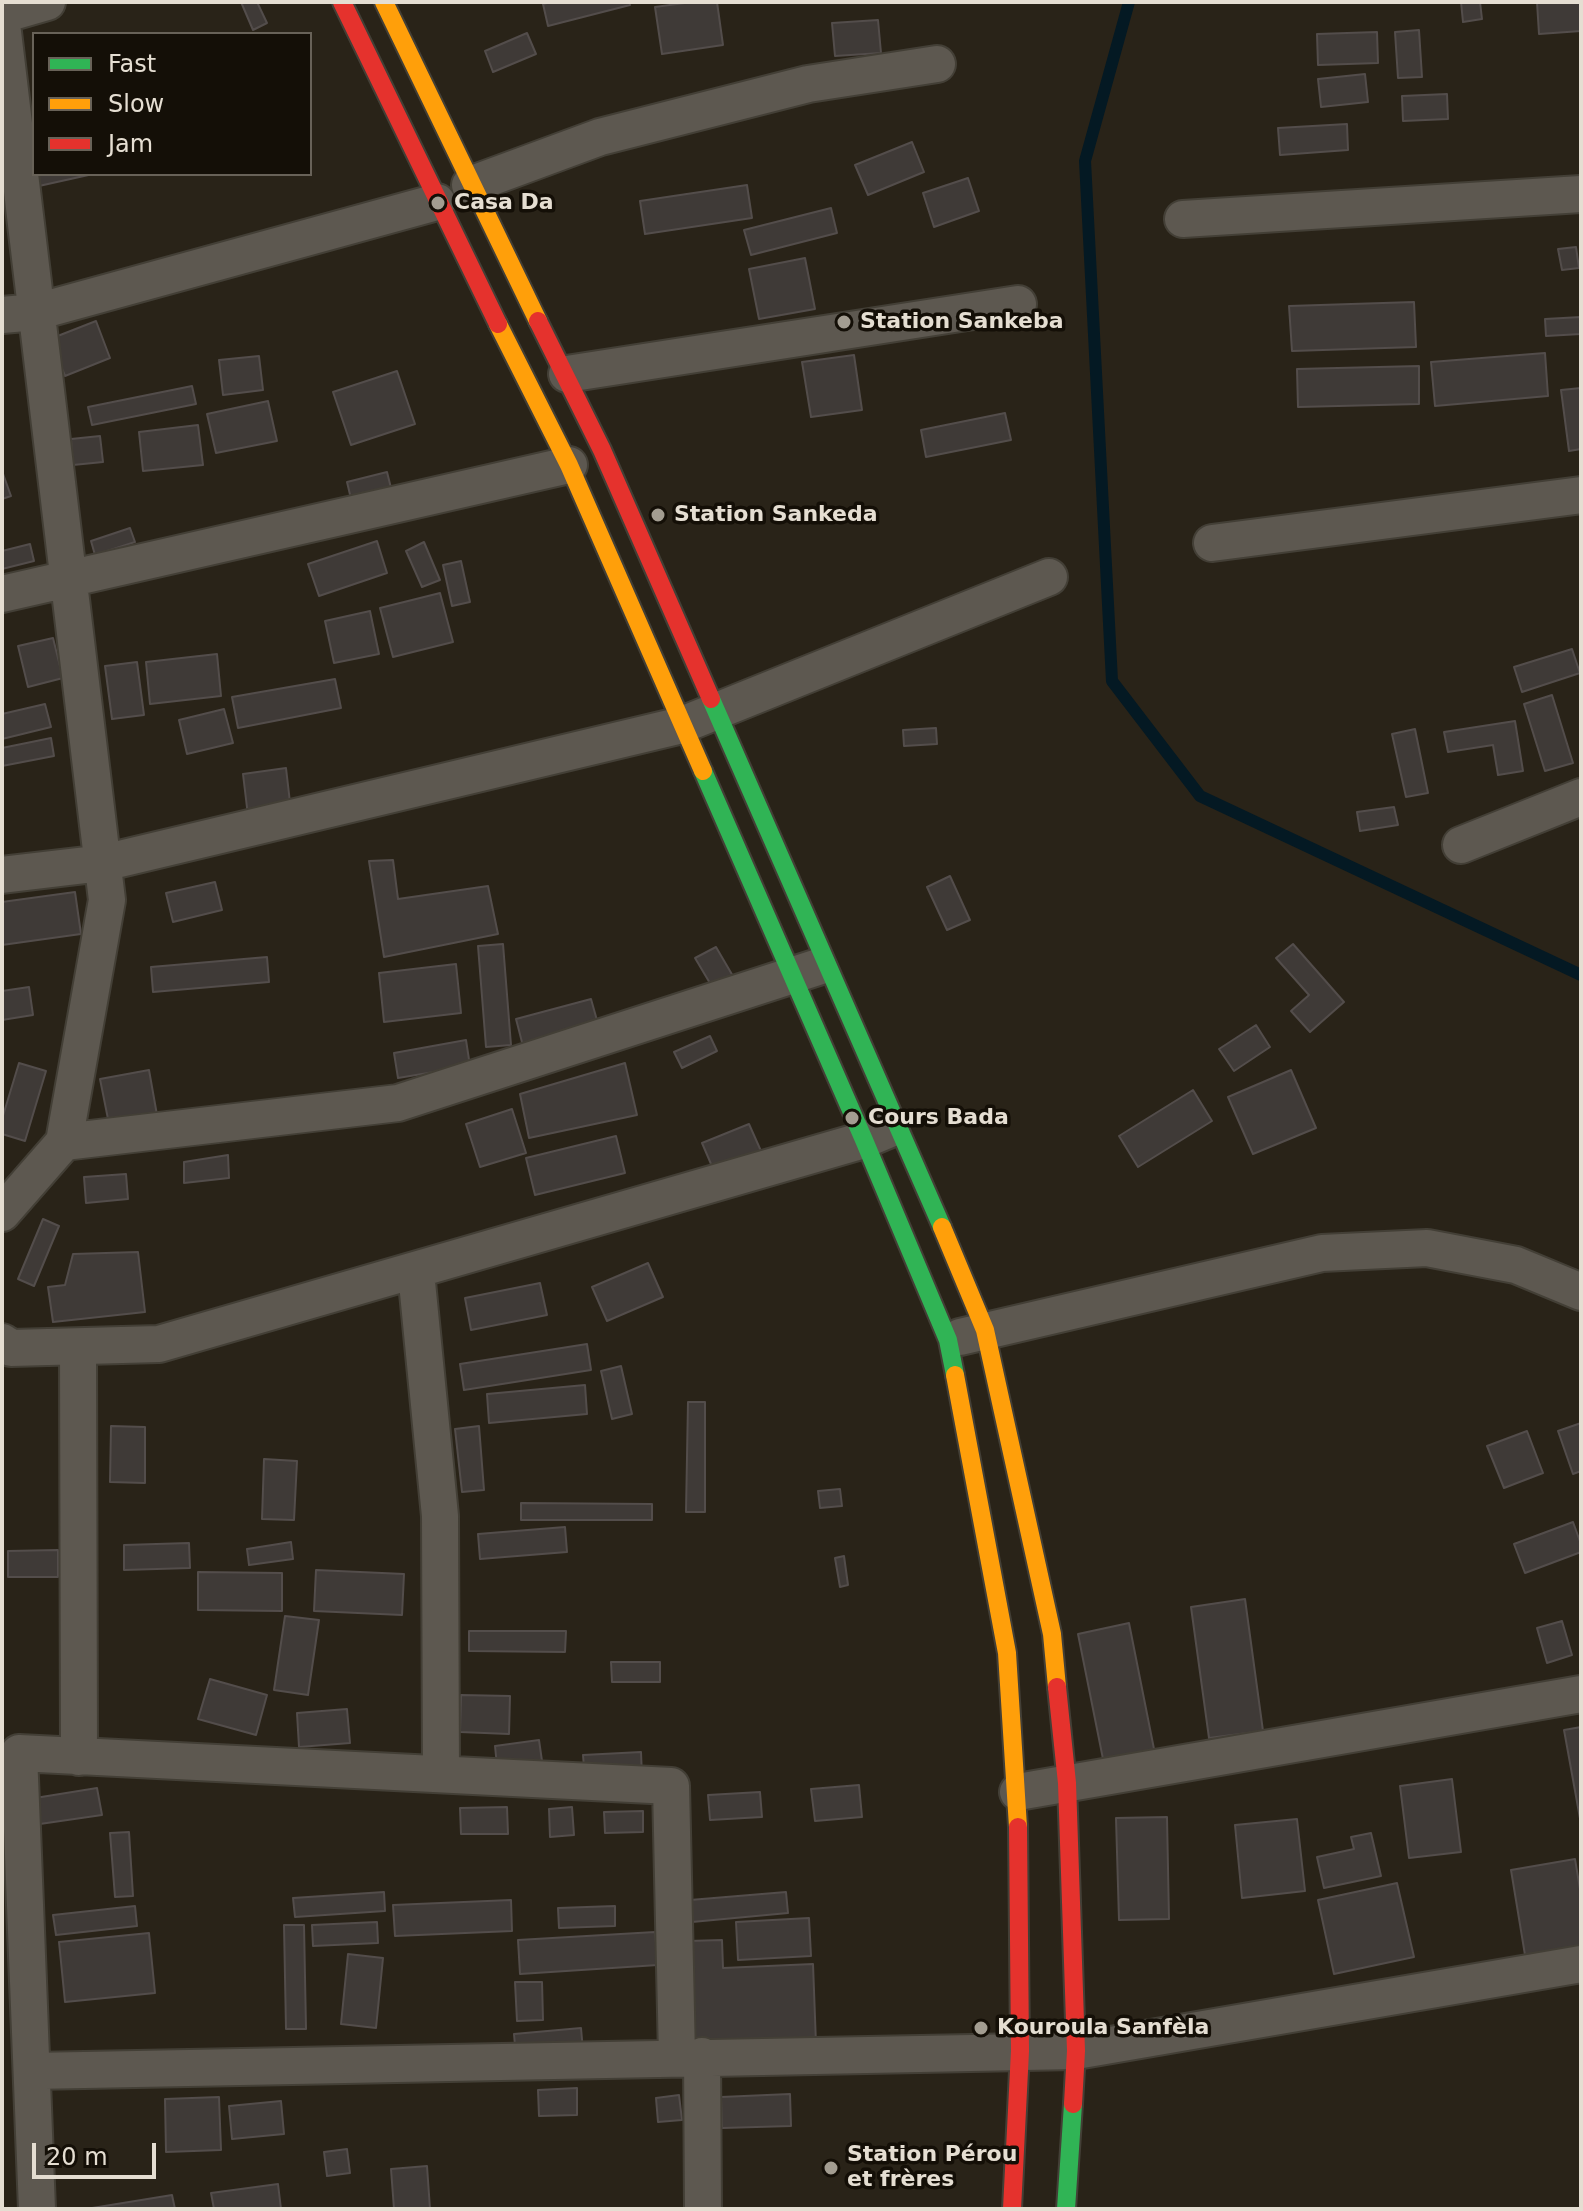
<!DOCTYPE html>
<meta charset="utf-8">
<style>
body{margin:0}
#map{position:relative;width:1583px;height:2211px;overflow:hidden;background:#292318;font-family:"DejaVu Sans",sans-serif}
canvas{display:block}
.frame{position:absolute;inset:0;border:4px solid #e5ded2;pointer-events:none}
.legend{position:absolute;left:32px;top:32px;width:280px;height:144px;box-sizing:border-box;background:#140f07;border:2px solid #686258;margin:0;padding:10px 14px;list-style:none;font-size:24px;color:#e5ded2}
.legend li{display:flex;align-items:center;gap:16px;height:40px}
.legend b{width:40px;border:2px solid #686258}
.scale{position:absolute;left:32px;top:2143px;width:124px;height:36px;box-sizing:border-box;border:4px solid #e5ded2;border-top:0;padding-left:10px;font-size:24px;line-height:28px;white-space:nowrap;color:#e5ded2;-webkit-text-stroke:6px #140f07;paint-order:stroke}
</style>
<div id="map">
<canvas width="1583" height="2211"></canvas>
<div class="frame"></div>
<ul class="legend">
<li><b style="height:10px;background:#30b455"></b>Fast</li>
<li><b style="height:10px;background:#ff9f0a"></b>Slow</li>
<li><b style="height:10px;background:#e5322d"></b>Jam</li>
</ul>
<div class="scale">20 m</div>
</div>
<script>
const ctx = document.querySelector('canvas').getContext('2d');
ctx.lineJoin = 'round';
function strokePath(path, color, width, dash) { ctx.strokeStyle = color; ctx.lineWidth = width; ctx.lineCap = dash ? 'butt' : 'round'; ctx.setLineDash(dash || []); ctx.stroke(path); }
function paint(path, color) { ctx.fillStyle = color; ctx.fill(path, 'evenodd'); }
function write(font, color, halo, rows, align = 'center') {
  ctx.font = font + ' "DejaVu Sans",sans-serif'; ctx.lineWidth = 7; ctx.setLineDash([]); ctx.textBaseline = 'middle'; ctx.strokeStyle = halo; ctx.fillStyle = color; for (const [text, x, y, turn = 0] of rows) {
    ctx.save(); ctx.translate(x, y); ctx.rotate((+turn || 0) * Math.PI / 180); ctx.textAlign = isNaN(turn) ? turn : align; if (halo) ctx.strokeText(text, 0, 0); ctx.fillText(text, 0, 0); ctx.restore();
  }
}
const stream = new Path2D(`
 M1129,2L1085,161L1112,681L1200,796L1581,975`);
const building = new Path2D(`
 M241,2H257L267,23L253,30Z
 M551,2H629L630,5L548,26L543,4Z
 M692,2H717L723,45L662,54L655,7Z
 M1461,2H1480L1482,19L1463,22Z
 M1537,2H1581V31L1539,34Z
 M878,20L881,53L835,56L832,23Z
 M1419,30L1422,77L1398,78L1395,32Z
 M1377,32L1378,63L1318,65L1317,34Z
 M527,33L536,54L493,72L485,51Z
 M1365,74L1368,102L1321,107L1318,79Z
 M1447,94L1448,119L1403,121L1402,96Z
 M1347,124L1348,150L1280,155L1278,128Z
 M912,142L924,172L868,195L855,165Z
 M37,174H93L39,186Z
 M968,178L979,211L934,227L923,193Z
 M747,185L752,218L645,234L640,201Z
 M831,208L837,233L751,255L744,230Z
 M1576,247L1579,268L1562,270L1558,249Z
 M805,258L815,309L759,319L749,269Z
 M1414,302L1416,347L1292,351L1289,306Z
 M1581,317V334L1546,336L1545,319Z
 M96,321L110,358L65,376L50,339Z
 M1545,353L1548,396L1435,406L1431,362Z
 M854,355L862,410L811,417L802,362Z
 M259,356L263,390L223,395L219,360Z
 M1419,366V404L1298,407L1297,369Z
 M397,371L415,424L351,445L333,392Z
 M192,386L196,404L92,425L88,407Z
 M1581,388V449L1569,451L1561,390Z
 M268,401L277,441L216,453L207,414Z
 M1005,413L1011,440L926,457L921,430Z
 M198,425L203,465L143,471L139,432Z
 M100,436L103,462L73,465L71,439Z
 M2,471L11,496L2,499Z
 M387,472L392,492L352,503L347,482Z
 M130,528L135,542L95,555L91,541Z
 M377,541L387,573L319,596L308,564Z
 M424,542L440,580L422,587L406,551Z
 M30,544L34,561L2,569V551Z
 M461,561L470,602L452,606L443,565Z
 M440,593L453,642L393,657L380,608Z
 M370,611L379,654L334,663L325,621Z
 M53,638L63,678L28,687L18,646Z
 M1572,649L1580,673L1522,692L1514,667Z
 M217,654L221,696L150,704L146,662Z
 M137,662L144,715L112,719L105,666Z
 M335,679L341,708L238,728L232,697Z
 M1552,695L1573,763L1545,771L1524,704Z
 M45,704L51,727L2,739V714Z
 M224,709L233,743L187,754L179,720Z
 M1515,721L1523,771L1498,775L1493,745L1448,752L1444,732Z
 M936,728L937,744L904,746L903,730Z
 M1415,729L1428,793L1406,797L1392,734Z
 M51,738L54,756L2,766V748Z
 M286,768L291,811L248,816L243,774Z
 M1394,807L1398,825L1360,831L1357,812Z
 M393,860L398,899L488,886L498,934L384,957L369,861Z
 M950,876L970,920L947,930L927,887Z
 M215,882L222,910L173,922L166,893Z
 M75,892L81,934L2,945V902Z
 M503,944L511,1045L486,1047L478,946Z
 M1293,944L1344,1002L1310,1032L1291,1011L1309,995L1276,958Z
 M716,947L737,983L717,995L695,958Z
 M267,957L269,982L153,992L151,967Z
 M456,964L461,1013L384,1022L379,973Z
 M29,987L33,1015L2,1020V991Z
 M591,999L600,1031L524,1050L516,1019Z
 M1256,1025L1270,1047L1234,1071L1219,1049Z
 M710,1036L717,1051L682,1068L674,1052Z
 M466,1040L470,1066L398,1078L394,1053Z
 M19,1063L46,1071L25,1141L2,1134V1119Z
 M625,1063L637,1115L529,1138L520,1094Z
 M149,1070L157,1115L109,1124L100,1079Z
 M1291,1070L1316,1128L1253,1154L1228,1097Z
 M1193,1090L1212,1121L1138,1167L1119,1136Z
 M512,1109L526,1153L480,1167L466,1124Z
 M749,1124L761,1151L714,1171L702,1143Z
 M616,1136L625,1173L535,1195L526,1158Z
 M228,1155L229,1178L184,1183V1162Z
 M126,1174L128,1199L86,1203L84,1177Z
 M43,1219L59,1226L34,1286L18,1279Z
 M138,1252L145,1312L53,1322L48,1287L65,1285L73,1254Z
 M648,1263L663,1297L607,1321L592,1287Z
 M540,1283L547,1315L471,1330L465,1298Z
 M587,1344L591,1370L464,1390L460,1364Z
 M621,1366L632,1414L612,1419L601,1371Z
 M585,1385L587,1414L489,1423L487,1394Z
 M688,1402H705V1512H686Z
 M1581,1423V1471L1573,1474L1558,1431Z
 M111,1426L145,1427V1483L110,1482Z
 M479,1426L484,1490L462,1492L455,1429Z
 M1527,1431L1543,1473L1504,1488L1487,1446Z
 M264,1459L297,1461L294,1520L262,1519Z
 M840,1489L842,1506L820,1508L818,1491Z
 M521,1503L652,1504V1520H521Z
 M1573,1522L1581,1544V1552L1525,1573L1514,1544Z
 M565,1527L567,1552L480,1559L478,1534Z
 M291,1542L293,1559L249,1565L247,1549Z
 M189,1543L190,1568L124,1570V1545Z
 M58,1550V1577H8V1551Z
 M844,1556L848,1585L840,1587L835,1558Z
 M316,1570L404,1574L402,1615L314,1611Z
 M198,1572L282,1573V1611L198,1610Z
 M1245,1599L1263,1731L1209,1738L1191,1607Z
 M285,1616L319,1620L308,1695L274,1690Z
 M1562,1621L1572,1655L1547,1663L1537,1628Z
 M1129,1623L1155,1754L1104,1764L1078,1634Z
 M469,1631H566L565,1652L469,1651Z
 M611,1662H660V1682H612Z
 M210,1679L267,1695L256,1735L198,1719Z
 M461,1695L510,1696L509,1734L460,1732Z
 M347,1709L350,1743L299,1747L297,1713Z
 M1581,1727V1824L1564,1730Z
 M539,1740L542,1761L497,1766L495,1746Z
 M641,1752L642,1777L585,1780L583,1755Z
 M1452,1779L1461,1852L1409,1858L1400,1786Z
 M859,1785L862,1817L815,1821L811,1789Z
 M97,1788L102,1815L33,1825L29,1799Z
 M760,1792L762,1817L710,1820L708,1795Z
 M507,1807L508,1834H461L460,1808Z
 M572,1807L574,1835L550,1837L549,1809Z
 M643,1811V1832L605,1833L604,1812Z
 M1167,1817L1169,1919L1119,1920L1116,1818Z
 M1297,1819L1305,1891L1242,1898L1235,1825Z
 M129,1832L133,1896L115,1897L110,1833Z
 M1371,1833L1381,1876L1324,1888L1317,1857L1354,1849L1351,1837Z
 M1575,1859L1581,1895V1946L1525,1955L1511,1870Z
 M1397,1883L1414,1957L1334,1974L1318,1900Z
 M384,1892L385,1911L295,1917L293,1898Z
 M786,1892L788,1913L692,1922L690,1900Z
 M511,1900L512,1931L395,1936L393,1905Z
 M135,1906L137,1926L56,1935L53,1915Z
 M615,1906V1926L559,1928L558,1908Z
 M809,1918L811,1956L738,1960L736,1922Z
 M377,1922L378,1943L313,1946L312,1925Z
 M284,1925H304L306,2029H286Z
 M655,1932L658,1965L520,1974L518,1940Z
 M149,1933L155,1993L65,2002L59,1942Z
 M722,1940L723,1968L813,1964L816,2044L692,2050L688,1941Z
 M348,1954L383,1958L376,2028L341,2024Z
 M515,1982H542L543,2020L517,2021Z
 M581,2028L583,2051L516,2057L514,2034Z
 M577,2088V2115L539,2116L538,2090Z
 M790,2094L791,2126L722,2128L721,2097Z
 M679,2095L682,2120L658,2122L656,2098Z
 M219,2097L221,2150L166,2152L165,2099Z
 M281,2101L284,2134L232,2139L229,2106Z
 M347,2149L350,2173L327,2176L324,2152Z
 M427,2166L430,2209H394L391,2169Z
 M278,2184L281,2209H214L211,2193Z
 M172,2195L175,2209H86Z`);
const street = new Path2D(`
 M2,15L47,2
 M2,24L107,900L64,1142L2,1213
 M470,185L600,137L808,84L937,64
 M1183,219L1581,194
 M2,315L36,312L437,202
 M567,374L1018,304
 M1212,543L1581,495
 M2,594L569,465
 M1461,845L1581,797
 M2,875L103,863L682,725L1049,577
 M64,1142L398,1103L818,967
 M416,1272L440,1516L441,1774
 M960,1337L1322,1253L1427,1248L1516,1265L1581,1292
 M2,1342L11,1348L159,1344L864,1140L890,1129
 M78,1347L79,1757
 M1018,1792L1581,1694
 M702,2056L703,2209
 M32,2071L1076,2051L1581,1964
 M37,2209L19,1753L671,1786L677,2057`);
const fast = new Path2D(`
 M711,699L942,1227
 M703,771L864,1140L948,1340L955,1375
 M1066,2209L1073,2104`);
const slow = new Path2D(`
 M384,2L538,321
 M498,324L569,465L703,771
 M942,1227L985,1330L1052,1634L1057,1687
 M955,1375L1007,1653L1018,1827`);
const jam = new Path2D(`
 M342,2L498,324
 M538,321L602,450L711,699
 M1057,1687L1067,1783L1076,2051L1073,2104
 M1012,2209L1020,2051L1018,1827`);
const markers = [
 [438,203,8,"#a39d91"],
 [844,322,8,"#a39d91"],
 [658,515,8,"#a39d91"],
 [852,1118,8,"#a39d91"],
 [981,2028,8,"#a39d91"],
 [831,2168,8,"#a39d91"]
];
const poiNames = [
 ["Casa Da",454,203],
 ["Station Sankeba",860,322],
 ["Station Sankeda",674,515],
 ["Cours Bada",868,1118],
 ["Kouroula Sanfèla",997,2028],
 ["Station Pérou",847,2155],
 ["et frères",847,2180]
];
strokePath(stream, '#041923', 12);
paint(building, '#3f3a37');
strokePath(building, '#534d4b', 2);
strokePath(street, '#433f36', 40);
strokePath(fast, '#433f36', 22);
strokePath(slow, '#433f36', 22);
strokePath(jam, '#433f36', 22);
strokePath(street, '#5d5850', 36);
strokePath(fast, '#30b455', 18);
strokePath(slow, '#ff9f0a', 18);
strokePath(jam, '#e5322d', 18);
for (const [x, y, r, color] of markers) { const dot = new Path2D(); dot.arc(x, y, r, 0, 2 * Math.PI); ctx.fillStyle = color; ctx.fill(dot); strokePath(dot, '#140f07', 3); }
write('bold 22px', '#e5ded2', '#140f07', poiNames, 'left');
</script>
